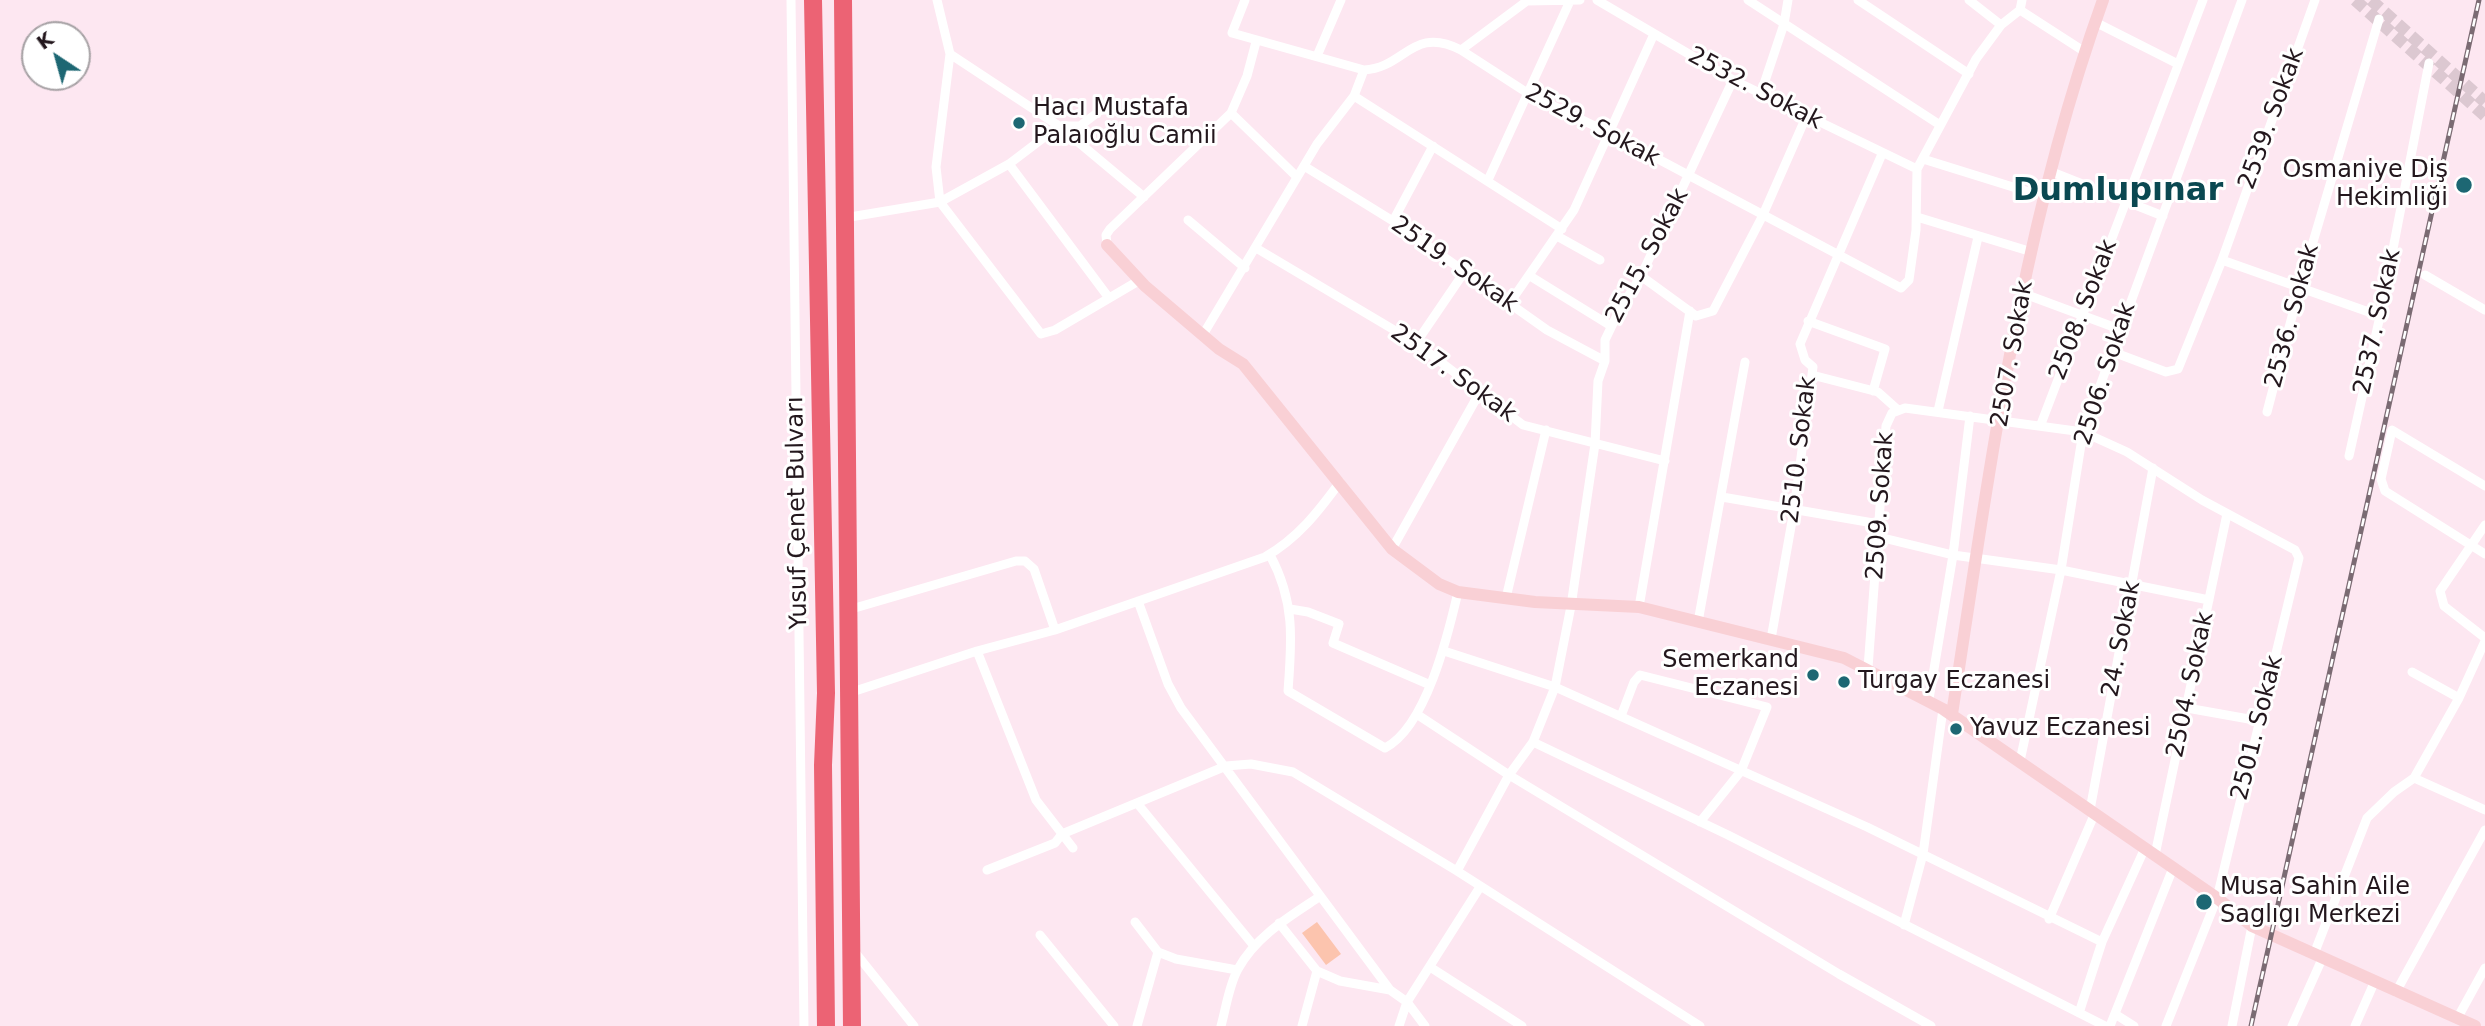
<!DOCTYPE html>
<meta charset="utf-8">
<style>
body{margin:0}
#map{position:relative;width:2485px;height:1026px;overflow:hidden;background:#fde7f1;font-family:"DejaVu Sans",sans-serif}
canvas{display:block}
.north{position:absolute;left:21px;top:21px;width:70px;height:70px;box-sizing:border-box;background:#fff;border:2px solid #a7a2a5;border-radius:50%;rotate:324deg;font-size:19px;font-weight:700;line-height:28px;text-align:center;color:#23171d}
.north::after{content:'';display:block;margin:auto;width:24px;height:32px;background:#1d6773;clip-path:polygon(50% 0,100% 100%,50% 72%,0 100%)}
</style>
<div id="map">
<canvas width="2485" height="1026"></canvas>
<div class="north">K</div>
</div>
<script>
const ctx = document.querySelector('canvas').getContext('2d');
ctx.lineJoin = 'round';
function paint(path, color) { ctx.fillStyle = color; ctx.fill(path, 'evenodd'); }
function strokePath(path, color, width, dash) { ctx.strokeStyle = color; ctx.lineWidth = width; ctx.lineCap = dash ? 'butt' : 'round'; ctx.setLineDash(dash || []); ctx.stroke(path); }
function write(font, color, halo, rows, align = 'center') {
  ctx.font = font + ' "DejaVu Sans",sans-serif'; ctx.lineWidth = 6; ctx.setLineDash([]); ctx.textBaseline = 'middle'; ctx.strokeStyle = halo; ctx.fillStyle = color; for (const [text, x, y, turn = 0] of rows) {
    ctx.save(); ctx.translate(x, y); ctx.rotate((+turn || 0) * Math.PI / 180); ctx.textAlign = isNaN(turn) ? turn : align; if (halo) ctx.strokeText(text, 0, 0); ctx.fillText(text, 0, 0); ctx.restore();
  }
}
const green = new Path2D(`
 M1317,922L1341,954L1326,965L1302,933Z`);
const secondaryTunnel = new Path2D(`
 M2355,0L2485,116
 M2371,0L2485,102`);
const street = new Path2D(`
 M791,0L804,1026
 M937,0L950,54L1059,126L1144,197
 M1245,0L1232,33L1364,70C1405,68 1412,25 1461,50L1527,1L1580,0
 M1597,0L1733,80L1917,169
 M1748,0L1940,125
 M1858,0L1969,74
 M1969,0L2001,25
 M2020,10L2085,52
 M2095,22L2178,64
 M1461,50L1529,94L1611,134L1901,288L1909,280L1916,230L1917,169L1976,59L2001,25L2020,10L2022,0
 M950,54L936,167L940,202L1041,334L1055,330L1140,280
 M1317,56L1341,0
 M1761,93L1784,24L1788,0
 M1354,96L1562,229
 M1231,113L1297,177
 M1923,159L2045,197
 M1009,164L1109,298
 M1304,166L1393,221L1547,330L1605,361
 M2052,172L2163,216
 M1488,180L1570,1
 M1917,217L2032,252
 M844,218L940,202L1009,164L1059,126H1080L1106,106
 M1188,220L1245,268
 M1393,221L1433,146
 M1557,236L1600,260
 M1107,245L1106,235L1110,229L1231,113L1247,76L1256,42
 M1256,248L1416,343L1523,425L1665,461
 M2222,260L2380,316
 M2425,275L2485,310
 M1530,276L1611,326
 M1641,276L1696,316L1713,311L1762,217L1806,117
 M2022,293L2119,329
 M1509,304L1574,210L1654,34
 M1808,321L1885,349L1873,391
 M1204,333L1317,144L1354,96L1364,70
 M1416,343L1465,271
 M2113,352L2166,372L2178,369L2222,260L2315,0
 M1812,375L1878,392L1897,409
 M1938,411L1978,237
 M2267,412L2300,286L2379,19
 M2041,424L2203,0
 M2349,456L2380,316L2429,63
 M2485,486L2392,430L2381,479L2385,491L2485,554
 M1722,497L1879,524
 M2485,525L2440,591L2444,606L2485,638
 M1879,537L1953,555L2061,570L2209,600
 M1392,549L1481,390
 M1270,555C1295,601 1292,640 1288,691L1385,748C1426,727 1448,635 1458,592
 M1506,598L1546,430
 M1138,601L1168,684L1181,708L1390,990L1407,1002L1425,1026
 M1639,607L1690,311
 M1290,609L1308,612L1339,624L1333,643L1428,684
 M848,610L1016,561H1025L1034,569L1055,630
 M1698,622L1745,362
 M1771,639L1794,510L1813,367L1805,360L1800,344L1882,154
 M977,651L1036,800L1073,848
 M1444,651L1555,687L1867,827L2102,942
 M1868,668L1886,426L1892,413L1905,408L2083,432L2127,452L2202,500L2295,550L2299,558L2217,898L2166,1026
 M2412,672L2459,698
 M849,693L977,651L1055,630L1265,557C1298,538 1318,512 1340,482
 M1929,699L1953,555L1970,416
 M2187,708L2260,721
 M1418,715L1509,775L1839,974L1931,1026
 M1621,716L1634,682L1640,675L1767,707L1741,771L1700,822
 M1533,742L1728,835L2105,1026
 M2020,761L2061,570L2083,432L2242,0
 M2414,778L2485,810
 M1137,803L1254,946
 M2090,810L2153,468
 M2155,855L2227,514
 M987,870L1055,843L1062,834L1226,766L1251,764L1293,772L1457,871L1700,1026
 M1457,871L1509,775L1533,742L1555,687L1571,606L1595,444L1598,381L1605,361V340L1619,311L1641,276L1733,80
 M2049,919L2095,813
 M1135,922L1158,952L1176,959L1237,970
 M1279,923L1317,971L1340,981L1390,990
 M1904,925L1923,854L1943,709
 M1040,935L1114,1026
 M854,951L914,1026
 M2314,954L2367,818L2394,792L2414,778L2459,698L2485,641
 M1430,967L1522,1026
 M2396,992L2485,830
 M2079,1013L2102,942L2145,848
 M2115,1014L2134,1026
 M2458,1017L2485,968
 M1137,1026L1158,952
 M1221,1026C1226,1008 1229,985 1238,969C1256,936 1289,917 1319,897
 M1302,1026L1317,971
 M1399,1026L1407,1002L1480,887
 M2110,1026L2173,868
 M2232,1026L2252,926
 M2292,1026L2322,959
 M2355,1026L2374,983`);
const secondary = new Path2D(`
 M1107,245L1145,286L1219,349L1243,364L1392,549L1439,584L1458,592L1535,602L1639,607L1844,658L1943,709L2217,898L2252,926L2475,1026
 M1952,714C1989,475 2020,229 2103,0`);
const highway = new Path2D(`
 M813,0L826,693L823,765L826,1026
 M843,0L852,1026`);
const rail = new Path2D(`
 M2251,1026L2479,0`);
const markers = [
 [1019,123,7,"#1d6773"],
 [2464,185,9,"#1d6773"],
 [1813,675,7,"#1d6773"],
 [1844,682,7,"#1d6773"],
 [1956,729,7,"#1d6773"],
 [2204,902,9,"#1d6773"]
];
const streetNames = [
 ["2532. Sokak",1755,89,28],
 ["2539. Sokak",2272,119,-70],
 ["2529. Sokak",1592,126,28],
 ["2515. Sokak",1648,256,-62],
 ["2519. Sokak",1454,265,35],
 ["2508. Sokak",2084,310,-69],
 ["2536. Sokak",2293,316,-75],
 ["2537. Sokak",2378,322,-78],
 ["2507. Sokak",2013,354,-80],
 ["2517. Sokak",1453,374,36],
 ["2506. Sokak",2106,374,-72],
 ["2510. Sokak",1800,450,-83],
 ["2509. Sokak",1881,506,-86],
 ["Yusuf Çenet Bulvarı",798,513,-91],
 ["24. Sokak",2122,639,-79],
 ["2504. Sokak",2191,685,-78],
 ["2501. Sokak",2258,728,-76]
];
const poiNames = [
 ["Hacı Mustafa",1033,109],
 ["Palaıoğlu Camii",1033,137],
 ["Osmaniye Diş",2448,171,"right"],
 ["Hekimliği",2448,199,"right"],
 ["Semerkand",1799,661,"right"],
 ["Eczanesi",1799,689,"right"],
 ["Turgay Eczanesi",1858,682],
 ["Yavuz Eczanesi",1970,729],
 ["Musa Sahin Aile",2220,888],
 ["Saglıgı Merkezi",2220,916]
];
const districtNames = [
 ["Dumlupınar",2118,192]
];
paint(green, '#fcc4ae');
strokePath(secondaryTunnel, '#dcc8d1', 12, [12, 6]);
strokePath(street, '#fff', 9);
strokePath(secondary, '#f9d0d5', 12);
strokePath(highway, '#ec6374', 18);
strokePath(rail, '#7b6b73', 5);
strokePath(rail, '#fff', 2.5, [8]);
for (const [x, y, r, color] of markers) { const dot = new Path2D(); dot.arc(x, y, r, 0, 2 * Math.PI); ctx.fillStyle = color; ctx.fill(dot); strokePath(dot, '#fff', 2.5); }
write('24px', '#23171d', '#fff', streetNames);
write('24px', '#23171d', '#fff', poiNames, 'left');
write('bold 32px', '#0a4851', '#fff', districtNames);
</script>
